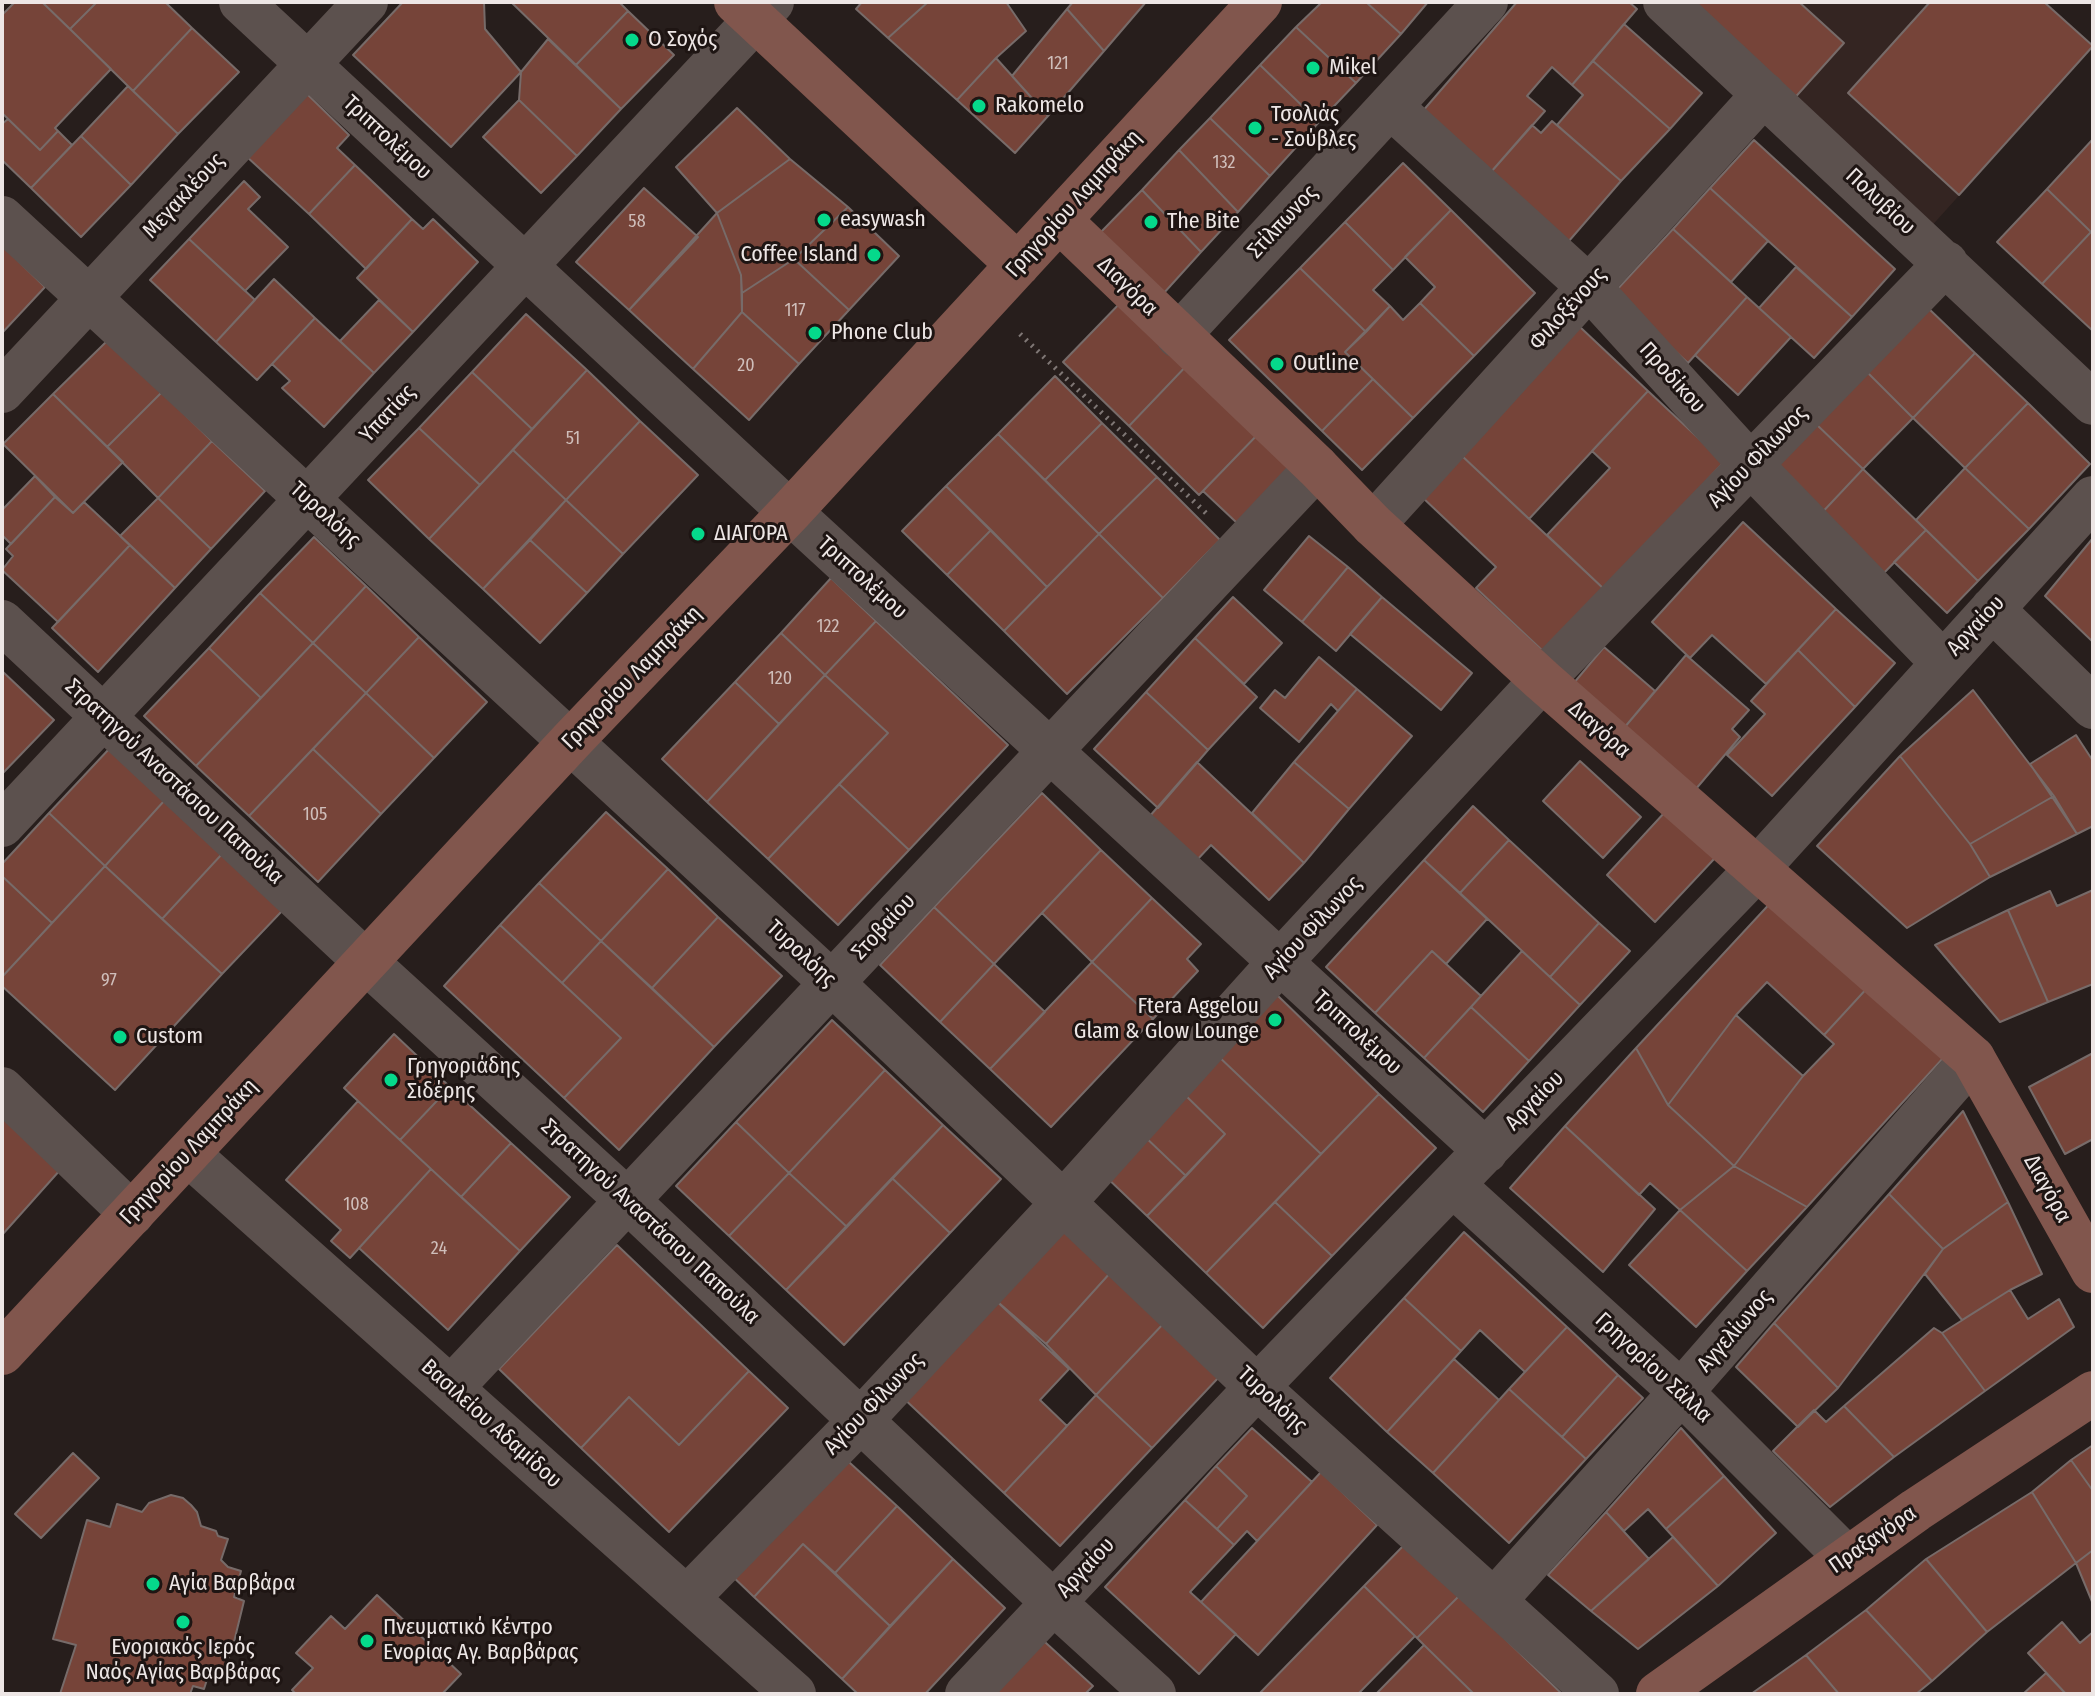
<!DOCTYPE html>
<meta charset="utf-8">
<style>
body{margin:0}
#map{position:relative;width:2095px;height:1696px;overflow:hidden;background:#271e1c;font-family:"Fira Sans Condensed",sans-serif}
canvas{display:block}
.frame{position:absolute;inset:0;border:4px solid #ede6e5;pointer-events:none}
</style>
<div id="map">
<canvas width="2095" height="1696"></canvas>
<div class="frame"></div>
</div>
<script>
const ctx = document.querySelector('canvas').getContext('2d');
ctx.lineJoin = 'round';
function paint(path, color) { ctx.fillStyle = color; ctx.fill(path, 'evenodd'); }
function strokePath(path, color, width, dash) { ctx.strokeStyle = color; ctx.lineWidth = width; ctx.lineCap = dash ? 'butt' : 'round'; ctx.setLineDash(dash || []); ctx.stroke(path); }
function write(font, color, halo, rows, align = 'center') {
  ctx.font = font + ' "Fira Sans Condensed",sans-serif'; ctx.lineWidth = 6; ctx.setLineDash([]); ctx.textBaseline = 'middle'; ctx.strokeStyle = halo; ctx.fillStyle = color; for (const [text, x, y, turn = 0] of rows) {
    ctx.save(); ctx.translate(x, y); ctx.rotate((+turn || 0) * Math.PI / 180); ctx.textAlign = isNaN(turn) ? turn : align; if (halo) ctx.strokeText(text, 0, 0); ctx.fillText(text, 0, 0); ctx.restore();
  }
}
const built = new Path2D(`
 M1681,2H2044L2093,47L1928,230Z`);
const building = new Path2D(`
 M15,2H42L111,69L55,128L58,131L40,150L2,113V15Z
 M42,2H97L70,29Z
 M97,2H165L192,28L133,91L70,29Z
 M403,2H484L485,29L521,72L451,147L353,55Z
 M511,2H619L628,11L576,65Z
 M862,2H928L888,38L856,9Z
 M928,2H1006L1026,31L996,58L957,100L888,38Z
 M1073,2H1146L1104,51L1067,9Z
 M1322,2H1366L1401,34L1356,83L1296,27Z
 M1366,2H1428L1401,34Z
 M1517,2H1629L1637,9L1572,85L1552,67L1527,96L1545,111L1484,180L1415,120Z
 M1681,2H1799L1844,43L1791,102Z
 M1930,2H2044L2093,46L1959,195L1848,93Z
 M1067,9L1104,51L1048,116L1012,76Z
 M628,11L674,55L621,109L576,65Z
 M1624,24L1702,93L1670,129L1593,61Z
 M1296,27L1356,83L1319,122L1260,65Z
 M192,28L239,72L178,134L133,91Z
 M548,39L621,109L577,156L519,100L521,72Z
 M996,58L1048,116L1015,153L957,100Z
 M1593,61L1670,129L1621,181L1557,125L1583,95L1572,85Z
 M1260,65L1319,122L1270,176L1210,118Z
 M128,86L178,134L131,185L81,136Z
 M306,93L349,135L337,148L355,165L309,214L246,156Z
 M519,100L577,156L541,193L483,137Z
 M737,108L790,159L717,213L676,167Z
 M1210,118L1270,176L1238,212L1179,150Z
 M8,119L40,150L58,131L72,145L31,188L2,160V124Z
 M1552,121L1621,181L1562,249L1484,180L1532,125L1541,133Z
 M81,136L131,185L81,237L31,188Z
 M2093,139V230L2091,232L2047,189Z
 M1754,140L1895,269L1852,317L1710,188Z
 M1179,150L1238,212L1201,252L1142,190Z
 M790,159L848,207L794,259L742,293L741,275L717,213Z
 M1403,163L1451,210L1393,270L1345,222Z
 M355,165L412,219L366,269L309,214Z
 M244,181L260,197L248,209L288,247L245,291L189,239Z
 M644,188L698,237L629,310L576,262Z
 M1710,188L1768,241L1731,282L1673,229Z
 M2047,189L2091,232L2042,284L1997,242Z
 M1142,190L1201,252L1163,294L1100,233Z
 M848,207L899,256L849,310L794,259Z
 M1451,210L1535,293L1474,356L1420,303L1435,287L1405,257Z
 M717,213L741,275L742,312L693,369L629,310Z
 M412,219L423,229L433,219L478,262L413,332L357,278Z
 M1345,222L1393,270L1373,290L1390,306L1366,332L1300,268Z
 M1673,229L1747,297L1688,363L1613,294Z
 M2091,232L2093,233V331L2042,284Z
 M189,239L255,300L216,342L150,280Z
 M2,245L45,287L2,333Z
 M794,259L849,310L799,364L742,312V293Z
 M1796,267L1852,317L1814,358L1759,308Z
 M1300,268L1366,332L1345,352L1373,379L1322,431L1229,340Z
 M274,279L315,318L257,380L216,342Z
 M1747,297L1791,337L1738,395L1695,355Z
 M1124,299L1191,361L1129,426L1063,362Z
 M379,300L413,332L374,373L340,341Z
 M1420,303L1474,356L1413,418L1345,352L1390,306L1403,320Z
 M1927,307L1975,353L1913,418L1866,371Z
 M742,312L799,364L749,420L693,369Z
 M526,314L587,370L532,429L472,372Z
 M315,318L374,373L324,427L282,388L290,381L272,364Z
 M1580,327L1648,391L1529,519L1461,455Z
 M107,341L162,392L107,447L53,394Z
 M1975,353L2028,403L1965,468L1913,418Z
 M1191,361L1262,430L1199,495L1129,426Z
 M587,370L640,421L566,500L513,450Z
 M1866,371L1913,418L1863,469L1816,424Z
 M472,372L532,429L480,485L419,428Z
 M1055,376L1102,423L1045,480L998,434Z
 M1373,379L1413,418L1362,470L1322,431Z
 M1648,391L1724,462L1605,590L1547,535L1610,468L1592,451Z
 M162,392L212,441L158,498L107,447Z
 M53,394L123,462L73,513L3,444Z
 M2028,403L2090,464L2029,529L1965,468Z
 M640,421L698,475L623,554L566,500Z
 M1102,423L1157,477L1099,534L1045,480Z
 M1816,424L1863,469L1816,519L1769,473Z
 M419,428L480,485L429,539L368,480Z
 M1262,430L1296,463L1237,523L1203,491Z
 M998,434L1099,534L1047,587L946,486Z
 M212,441L265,491L211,549L158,498Z
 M513,450L566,500L483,589L429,539Z
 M1461,455L1605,590L1546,654L1476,588L1496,567L1422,497Z
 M1965,468L2029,529L1978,581L1916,520Z
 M1863,469L1926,530L1879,578L1816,519Z
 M35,476L55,497L11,544L2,535V510Z
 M1157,477L1220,540L1163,598L1099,534Z
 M946,486L991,530L947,575L902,531Z
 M55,497L73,513L84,502L130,545L58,622L2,570L13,556L6,549Z
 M158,498L211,549L175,588L120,536Z
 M566,500L623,554L587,593L530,540Z
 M1743,522L1836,609L1766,684L1712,635L1690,658L1652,622Z
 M991,530L1047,587L1004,631L947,575Z
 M1926,530L1978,581L1947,613L1894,562Z
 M1099,534L1163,598L1067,694L1004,631Z
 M1309,536L1348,567L1302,622L1264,590Z
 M314,537L366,586L313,643L260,593Z
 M2093,538V642L2045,596Z
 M530,540L587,593L540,643L483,589Z
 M130,545L175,588L98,672L52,628Z
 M1348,567L1382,597L1336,651L1302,622Z
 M831,578L876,621L825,675L781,633Z
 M366,586L419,637L366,693L313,643Z
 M260,593L313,643L261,698L209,648Z
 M1233,597L1282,643L1244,684L1195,638Z
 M1382,597L1472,673L1441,710L1350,634Z
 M1836,609L1895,663L1855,707L1798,650Z
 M876,621L1008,745L909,850L839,784L888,733L825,675Z
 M781,633L825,675L779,724L735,682Z
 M419,637L487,702L434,758L366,693Z
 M1195,638L1257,697L1208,750L1146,692Z
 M313,643L366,693L249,816L196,766Z
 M1604,647L1655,691L1624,728L1573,684Z
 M209,648L261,698L196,766L144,716Z
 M1798,650L1855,707L1772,796L1727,755L1765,714L1751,701Z
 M1686,655L1749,710L1732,729L1740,737L1695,790L1624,728Z
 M1319,657L1357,689L1338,711L1331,704L1299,742L1260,708L1275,690L1285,698Z
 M2,671L54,720L2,774Z
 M825,675L888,733L768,859L707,802Z
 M735,682L779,724L707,802L662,759Z
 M1357,689L1412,736L1349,809L1294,762Z
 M1973,690L2054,796L1970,844L1900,756Z
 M1146,692L1208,750L1158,808L1094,749Z
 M366,693L434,758L381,814L313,749Z
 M2076,735L2093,761V826L2077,834L2030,764Z
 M109,749L164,801L105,866L49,813Z
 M313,749L381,814L318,882L249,816Z
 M1900,756L1970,844L1990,877L1907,928L1817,846Z
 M1580,761L1641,817L1603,858L1543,801Z
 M1197,762L1304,863L1269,900L1211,845L1196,861L1149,817Z
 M1294,762L1349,809L1304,863L1252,813Z
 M839,784L909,850L838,925L768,859Z
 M1042,793L1101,850L994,964L934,907Z
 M2054,796L2077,834L1990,877L1970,844Z
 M164,801L222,854L162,919L105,866Z
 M1473,806L1509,840L1460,893L1424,860Z
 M606,812L668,869L601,941L539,883Z
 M1665,812L1715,858L1655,922L1607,875Z
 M49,813L105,866L52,923L2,876V864Z
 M1509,840L1599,923L1550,977L1460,893Z
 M1101,850L1152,898L1092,962L1042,913Z
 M222,854L282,911L222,974L162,919Z
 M1424,860L1487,919L1446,964L1432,951L1375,1013L1326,967Z
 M105,866L222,974L115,1090L2,986V977Z
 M668,869L718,917L652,988L601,941Z
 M2,876L52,923L2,977Z
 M539,883L601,941L562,983L500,925Z
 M2093,890V984L2048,1002L2008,910L2050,891L2057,906Z
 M1152,898L1201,944L1187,959L1198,971L1153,1019L1092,962Z
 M1775,898L1870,985L1824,1035L1767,982L1736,1015L1668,1105L1636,1048Z
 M934,907L994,964L940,1022L880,965Z
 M2008,910L2048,1002L2000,1022L1935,945Z
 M718,917L782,976L714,1047L652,988Z
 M1599,923L1630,951L1580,1005L1550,977Z
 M500,925L621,1038L564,1098L444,986Z
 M601,941L714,1047L619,1150L564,1098L621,1038L562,983Z
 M1432,951L1481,996L1424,1058L1375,1013Z
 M1522,951L1580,1005L1529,1061L1471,1007Z
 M1092,962L1153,1019L1051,1127L990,1069Z
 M994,964L1045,1012L990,1069L940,1022Z
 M1870,985L1945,1056L1807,1207L1734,1166L1803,1076L1834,1044L1824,1035Z
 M1275,993L1379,1094L1321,1154L1216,1054Z
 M1471,1007L1529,1061L1483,1112L1424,1058Z
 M1736,1015L1803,1076L1734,1166L1668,1105Z
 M832,1020L885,1070L789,1173L736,1122Z
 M394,1034L450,1087L400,1140L344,1088Z
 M1636,1048L1668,1105L1734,1166L1680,1210L1650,1183L1639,1195L1565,1126Z
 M2093,1053V1139L2065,1154L2029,1087Z
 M1216,1054L1321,1154L1206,1273L1147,1216L1225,1134L1181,1091Z
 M885,1070L943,1125L847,1227L789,1173Z
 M450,1087L511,1143L461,1197L400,1140Z
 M1181,1091L1225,1134L1186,1176L1141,1133Z
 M1379,1094L1436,1148L1332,1256L1275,1202Z
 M358,1101L431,1169L350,1258L331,1241L341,1230L286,1180Z
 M1963,1111L2008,1202L1943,1249L1889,1194Z
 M2,1117L61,1169L2,1235Z
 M736,1122L789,1173L729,1236L676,1186Z
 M943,1125L1001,1179L950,1233L892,1178Z
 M1565,1126L1655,1209L1603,1272L1510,1188Z
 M1141,1133L1186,1176L1147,1216L1102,1173Z
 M511,1143L570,1197L520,1251L461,1197Z
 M1734,1166L1807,1207L1747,1271L1680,1210Z
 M431,1169L520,1251L448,1330L359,1248Z
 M789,1173L847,1227L786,1290L729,1236Z
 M892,1178L950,1233L844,1345L786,1290Z
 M1889,1194L1943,1249L1838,1388L1774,1323Z
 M1275,1202L1332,1256L1263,1328L1206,1273Z
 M2008,1202L2042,1274L2010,1290L1962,1320L1925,1274L1943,1249Z
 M1680,1210L1747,1271L1696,1327L1629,1265Z
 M1059,1224L1111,1272L1046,1344L991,1296Z
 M1464,1232L1567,1327L1525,1372L1480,1330L1461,1351L1404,1298Z
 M617,1245L749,1371L679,1445L629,1397L581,1448L499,1369Z
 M1111,1272L1164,1323L1096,1395L1046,1344Z
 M2010,1290L2028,1319L2059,1299L2074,1327L1985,1391L1942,1333Z
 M991,1296L1069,1369L1040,1400L1067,1426L1004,1493L899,1394Z
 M1404,1298L1461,1351L1387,1432L1330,1378Z
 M1164,1323L1220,1376L1152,1448L1096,1395Z
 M1774,1323L1838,1388L1798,1427L1736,1367Z
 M1567,1327L1618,1375L1562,1437L1509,1389Z
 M1934,1328L1942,1333L1985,1391L1894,1457L1844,1406Z
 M1454,1359L1499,1400L1433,1473L1387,1432Z
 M749,1371L788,1408L669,1532L581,1448L629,1397L679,1445Z
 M1618,1375L1643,1398L1586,1459L1562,1437Z
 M1509,1389L1586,1459L1509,1543L1433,1473Z
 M1096,1395L1152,1448L1060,1546L1004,1493Z
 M1844,1406L1894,1457L1830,1507L1773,1451L1814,1410L1826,1422Z
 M1252,1428L1312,1482L1257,1541L1247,1531L1234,1545L1217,1529L1247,1496L1216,1466Z
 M1681,1428L1724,1476L1666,1529L1648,1509L1624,1531L1606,1512Z
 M2093,1445V1491L2071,1460Z
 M838,1452L897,1506L835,1573L803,1544L754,1597L727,1571Z
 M73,1453L99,1478L41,1538L15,1514Z
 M2071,1460L2093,1491V1550L2076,1563L2032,1492Z
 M1216,1466L1247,1496L1217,1529L1185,1500Z
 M1321,1472L1377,1525L1258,1655L1201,1602Z
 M1724,1476L1776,1533L1718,1586L1666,1529Z
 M2032,1492L2076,1563L1987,1632L1926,1559Z
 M171,1495L183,1498L191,1505L197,1512L201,1526L216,1531L218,1536L228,1539L221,1560L228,1567L241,1571L234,1597L244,1601L233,1646L222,1674L210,1670L204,1689L193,1686L190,1694H60L76,1645L53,1639L87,1520L110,1527L117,1504L142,1512L149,1503Z
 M1185,1500L1234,1545L1190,1592L1236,1634L1199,1674L1105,1587Z
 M897,1506L953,1559L890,1626L835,1573Z
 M1606,1512L1649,1559L1591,1611L1548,1575Z
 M1673,1537L1718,1586L1638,1649L1591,1611Z
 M1407,1542L1460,1595L1417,1638L1364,1586Z
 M803,1544L890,1626L842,1679L754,1597Z
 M2093,1550V1604L2076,1563Z
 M953,1559L1005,1608L925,1694H858L842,1679Z
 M1926,1559L1987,1632L1932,1681L1866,1610Z
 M1364,1586L1415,1636L1358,1694H1259Z
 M377,1595L461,1674L442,1694H296L292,1690L313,1668L296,1653L331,1616L345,1629Z
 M1460,1595L1562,1694H1474L1424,1645L1417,1638Z
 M1866,1610L1932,1681L1916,1694H1839L1806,1655Z
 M2062,1622L2080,1643L2093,1632V1694H2066L2028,1653Z
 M1034,1632L1093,1686L1085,1694H977Z
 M1424,1645L1474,1694H1376Z
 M1806,1655L1839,1694H1751Z
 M2046,1673L2066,1694H2023Z`);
const path = new Path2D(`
 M1020,334L1209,516`);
const street = new Path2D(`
 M241,2L790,512L1486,1151
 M1665,2L2093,403
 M1390,106L1589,287L1751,465L1942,662
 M2,218L832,983L1257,1387L1597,1694
 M1178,336L1486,2
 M2,391L366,2
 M1373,525L1764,94
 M1992,609L2093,707
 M2,622L365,961L627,1200L1053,1602L1154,1694
 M2,825L772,2
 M2,1089L132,1214
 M188,1154L794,1694
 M1453,1185L1681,1392L1847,1558
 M451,1388L1317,467
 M687,1598L862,1419L1063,1203L1280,962L1542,680L1946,263
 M1494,1601L1681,1392L1973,1058
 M967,1694L1257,1387L1757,869L2093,498`);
const secondary = new Path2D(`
 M736,2L1018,265
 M1060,221L1317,467L1373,525L1542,680L1973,1058L2093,1271
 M2,1353L572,740L790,512L1260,2
 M1658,1694L1916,1510L2093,1393`);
const markers = [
 [632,40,8,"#05d98b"],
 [1313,68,8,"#05d98b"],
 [979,106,8,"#05d98b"],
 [1255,128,8,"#05d98b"],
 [824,220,8,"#05d98b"],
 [1151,222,8,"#05d98b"],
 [874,255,8,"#05d98b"],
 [815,333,8,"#05d98b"],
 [1277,364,8,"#05d98b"],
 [698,534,8,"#05d98b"],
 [1275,1020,8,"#05d98b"],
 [120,1037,8,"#05d98b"],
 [391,1080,8,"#05d98b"],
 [153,1584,8,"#05d98b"],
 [183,1622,8,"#05d98b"],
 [367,1641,8,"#05d98b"]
];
const numberNames = [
 ["121",1058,64],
 ["132",1224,163],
 ["58",637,222],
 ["117",795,311],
 ["20",746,366],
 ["51",573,439],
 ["122",828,627],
 ["120",780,679],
 ["105",315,815],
 ["97",109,981],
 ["108",356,1205],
 ["24",439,1249]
];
const poiNames = [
 ["Ο Σοχός",648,40],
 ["Mikel",1329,68],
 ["Rakomelo",995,106],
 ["Τσολιάς",1271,115],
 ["- Σούβλες",1271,140],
 ["easywash",840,220],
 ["The Bite",1167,222],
 ["Coffee Island",858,255,"right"],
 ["Phone Club",831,333],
 ["Outline",1293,364],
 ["ΔΙΑΓΟΡΑ",714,534],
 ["Ftera Aggelou",1259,1007,"right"],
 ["Glam & Glow Lounge",1259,1032,"right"],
 ["Custom",136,1037],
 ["Γρηγοριάδης",407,1067],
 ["Σιδέρης",407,1092],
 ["Αγία Βαρβάρα",169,1584],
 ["Πνευματικό Κέντρο",383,1628],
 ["Ενορίας Αγ. Βαρβάρας",383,1653],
 ["Ενοριακός Ιερός",183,1648,"center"],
 ["Ναός Αγίας Βαρβάρας",183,1673,"center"]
];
const streetNames = [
 ["Τριπτολέμου",387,138,43],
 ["Μεγακλέους",184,196,-47],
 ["Πολυβίου",1880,202,43],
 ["Γρηγορίου Λαμπράκη",1074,204,-48],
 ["Στίλπωνος",1283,222,-47],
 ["Διαγόρα",1127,287,44],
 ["Φιλοξένους",1568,309,-48],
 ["Προδίκου",1672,378,48],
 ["Υπατίας",388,414,-47],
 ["Αγίου Φίλωνος",1758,457,-46],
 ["Τυρολόης",325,515,42],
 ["Τριπτολέμου",862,578,42],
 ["Αργαίου",1976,626,-47],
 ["Γρηγορίου Λαμπράκη",632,678,-46],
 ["Διαγόρα",1599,730,41],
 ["Στρατηγού Αναστάσιου Παπούλα",174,782,43],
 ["Στοβαίου",884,927,-47],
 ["Αγίου Φίλωνος",1313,928,-47],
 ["Τυρολόης",801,954,43],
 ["Τριπτολέμου",1357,1033,43],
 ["Αργαίου",1535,1101,-46],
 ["Γρηγορίου Λαμπράκη",189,1152,-47],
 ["Διαγόρα",2047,1189,61],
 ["Στρατηγού Αναστάσιου Παπούλα",650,1222,43],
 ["Αγγελίωνος",1735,1331,-49],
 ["Γρηγορίου Σάλλα",1653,1368,43],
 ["Τυρολόης",1272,1400,43],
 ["Αγίου Φίλωνος",874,1404,-46],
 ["Βασιλείου Αδαμίδου",491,1424,42],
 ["Πραξαγόρα",1873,1540,-35],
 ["Αργαίου",1086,1568,-47]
];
paint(built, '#342522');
paint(building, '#764439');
strokePath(building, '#776b69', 2);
strokePath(path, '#7f7775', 5, [2, 6]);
strokePath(street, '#5c514e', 44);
strokePath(secondary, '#81564d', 44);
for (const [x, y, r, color] of markers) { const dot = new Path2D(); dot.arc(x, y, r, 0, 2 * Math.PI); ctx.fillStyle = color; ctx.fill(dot); strokePath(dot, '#1e1513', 3); }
write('18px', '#cfbeba', null, numberNames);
write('22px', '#ede6e5', '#1e1513', poiNames, 'left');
write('22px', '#ede6e5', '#1e1513', streetNames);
</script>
